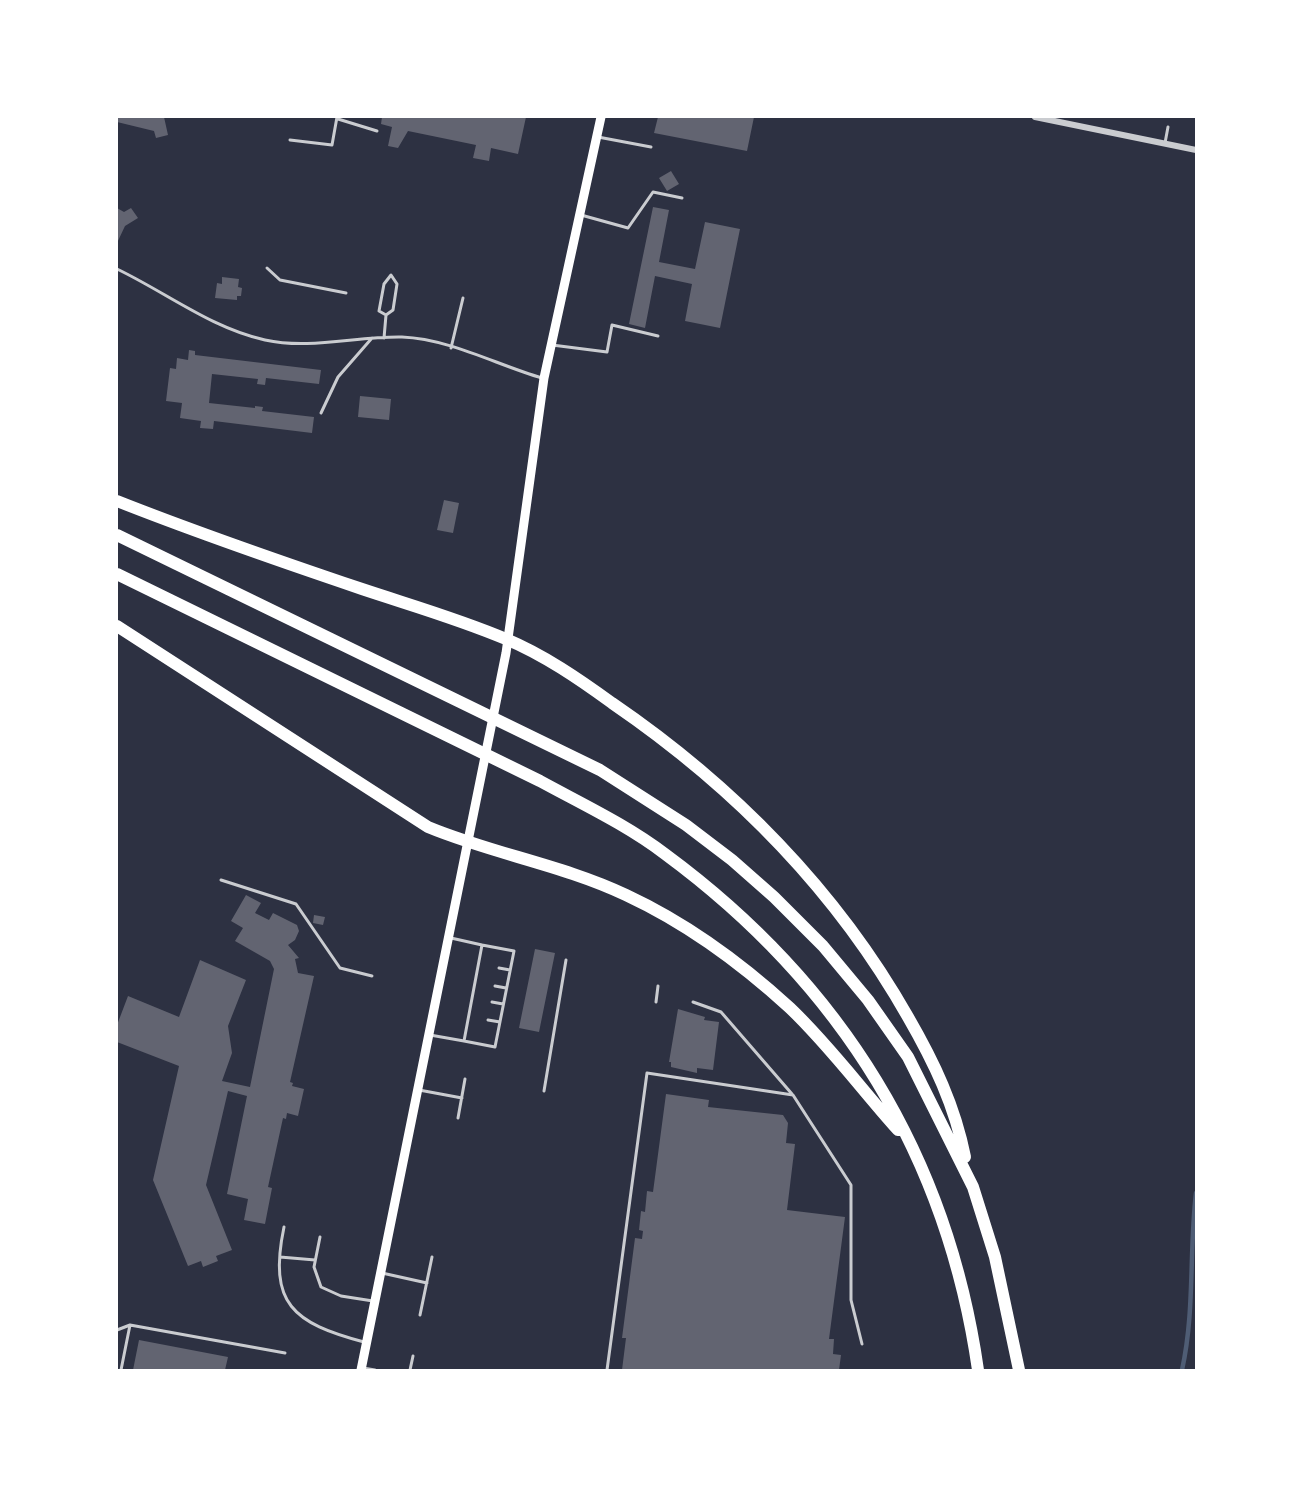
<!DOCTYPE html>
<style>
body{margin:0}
#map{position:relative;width:1313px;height:1487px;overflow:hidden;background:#2d3142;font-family:"Crimson Pro",serif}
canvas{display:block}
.frame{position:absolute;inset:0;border:118px solid #fff;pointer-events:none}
</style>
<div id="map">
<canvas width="1313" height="1487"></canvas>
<div class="frame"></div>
</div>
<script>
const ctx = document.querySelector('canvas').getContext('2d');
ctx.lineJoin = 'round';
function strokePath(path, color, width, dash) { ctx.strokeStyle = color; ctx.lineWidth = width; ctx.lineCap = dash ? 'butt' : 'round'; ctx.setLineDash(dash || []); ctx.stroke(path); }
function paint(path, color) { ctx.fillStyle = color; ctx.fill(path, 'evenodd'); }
const stream = new Path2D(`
 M1182,1370C1195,1311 1189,1252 1196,1193`);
const building = new Path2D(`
 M117,117H164L168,135L156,138L154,131L117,122Z
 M382,117H526L518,154L491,148L489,161L473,158L476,145L408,131L398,148L388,146L392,127L381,124Z
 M658,117H754L747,151L654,133Z
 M671,171L679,184L667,191L659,178Z
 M653,207L669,210L659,262L695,269L705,222L740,229L720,328L685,321L692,284L655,276L645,328L629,324Z
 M117,208L124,212L131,208L138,218L125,226L117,243Z
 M222,277L239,279L238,287L242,288L241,296H237V300L215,298L217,283L222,284Z
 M189,350L195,351V355L321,370L319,384L266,378L265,385L257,384L258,379L212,374L209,403L255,408V406L263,407L262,411L314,417L312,433L214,421L213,429L200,428L201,421L180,418L182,403L166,401L170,368L176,369L177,358L188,360Z
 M360,396L391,399L389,420L358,417Z
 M444,500L459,503L453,533L437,530Z
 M246,895L261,903L255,913L269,920L273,913L297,925L299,931L295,940L288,945L299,958L295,959L298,973L314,976L290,1082L293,1083L292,1086L304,1089L298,1116L287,1113L286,1119L283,1118L268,1187L272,1188L265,1224L244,1220L248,1199L227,1194L247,1096L228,1091L206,1185L232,1250L216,1256L218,1261L203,1267L201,1261L188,1266L153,1180L179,1066L117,1042V1025L128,996L179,1017L200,960L246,980L228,1026L232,1053L222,1081L250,1087L274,969L270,961L235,941L243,928L231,921Z
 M314,915L325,917L323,925L313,923Z
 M535,949L555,953L539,1032L519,1028Z
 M678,1009L705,1017L704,1020L719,1022L713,1070L697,1068V1073L671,1067V1062H669Z
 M666,1094L709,1100L708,1107L783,1115L788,1123L786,1143L795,1144L787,1210L845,1217L829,1339H834L833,1354L841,1355L839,1370H622L626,1338H622L635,1238L642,1239L643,1231L639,1230L641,1211L645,1212L647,1191L653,1192Z
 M139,1340L228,1357L225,1370H133Z`);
const service = new Path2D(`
 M338,119L377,131
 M598,137L651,147
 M290,140L332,145L337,117
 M1165,143L1168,127
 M581,215L628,228L653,192L682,198
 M267,268L280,280L346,293
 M117,269C167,293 211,328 265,340C310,350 357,336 402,337C450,339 497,365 542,378
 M384,338L386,315L393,310L397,284L391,275L384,284L379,311L386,315
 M552,345L607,352L612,325L658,336
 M451,348L463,298
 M321,413L338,377L372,338
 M221,880L296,904L340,968L372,976
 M499,968L510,970
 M495,986L506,988
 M492,1002L503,1004
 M656,1002L658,986
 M693,1002L721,1012L792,1094
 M488,1020L500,1022
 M430,1035L464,1041L482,945L451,938
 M464,1041L495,1047L514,951L482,945
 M419,1090L462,1098
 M544,1091L566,960
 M458,1118L465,1079
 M284,1227C268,1304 293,1323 364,1342
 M320,1237L314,1267L321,1287L341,1296L373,1301
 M280,1257L315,1260
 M382,1273L427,1283
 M420,1315L432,1257
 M117,1330L130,1325
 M363,1368L375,1370
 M121,1370L130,1325L285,1353
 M410,1370L413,1356
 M607,1370L647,1073L793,1095L851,1185V1300L862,1344`);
const minor = new Path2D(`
 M1035,117L1196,150`);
const secondary = new Path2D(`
 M361,1370L506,653L544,378L601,117`);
const motorway = new Path2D(`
 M117,501C198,533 279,561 362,589C410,605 459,619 506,639C544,655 579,679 612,703C732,785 836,890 908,1017C934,1062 955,1106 965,1157
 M117,535L600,770L686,825L732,860L774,897L823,946L868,1000L908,1057L973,1187L995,1257L1019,1370
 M117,574L540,781C582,804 627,825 665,854C840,983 947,1154 978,1370
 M117,626L428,827C493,854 563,865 626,895C684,922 742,964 790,1008C829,1045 862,1090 898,1130`);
strokePath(stream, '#4f5d75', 4.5);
paint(building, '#626471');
strokePath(service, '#caccd0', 3);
strokePath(minor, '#caccd0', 6);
strokePath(secondary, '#fff', 9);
strokePath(motorway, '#fff', 12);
</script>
